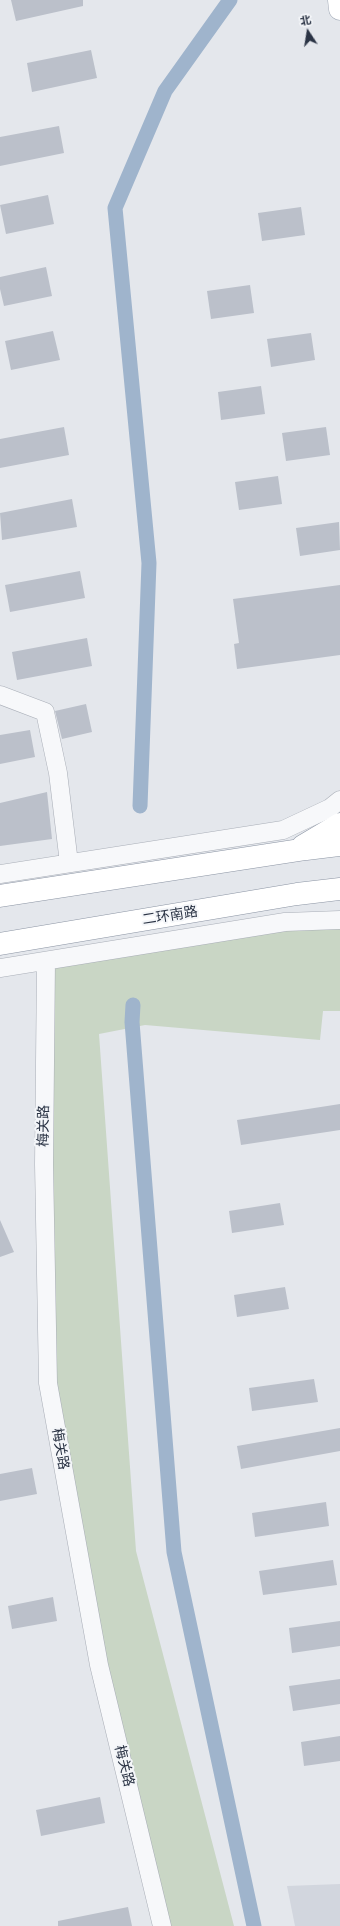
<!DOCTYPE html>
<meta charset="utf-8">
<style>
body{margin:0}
#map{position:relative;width:340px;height:1926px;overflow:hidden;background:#e4e7ec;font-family:"Open Sans","Noto Sans SC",sans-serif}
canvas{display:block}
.north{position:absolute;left:288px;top:12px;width:40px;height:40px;-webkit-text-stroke:3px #f4f6f9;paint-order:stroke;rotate:348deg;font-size:11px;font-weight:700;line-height:16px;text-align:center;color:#2b3445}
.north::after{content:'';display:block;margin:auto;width:14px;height:18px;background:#2b3445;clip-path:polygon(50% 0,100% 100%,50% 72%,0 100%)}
</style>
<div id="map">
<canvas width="340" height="1926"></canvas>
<div class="north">北</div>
</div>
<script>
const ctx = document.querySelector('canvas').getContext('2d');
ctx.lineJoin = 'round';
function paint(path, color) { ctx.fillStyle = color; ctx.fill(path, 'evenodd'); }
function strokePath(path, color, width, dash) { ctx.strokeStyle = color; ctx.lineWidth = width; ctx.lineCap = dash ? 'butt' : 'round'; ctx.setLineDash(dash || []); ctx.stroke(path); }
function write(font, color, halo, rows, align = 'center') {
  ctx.font = font + ' "Open Sans","Noto Sans SC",sans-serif'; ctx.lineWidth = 4; ctx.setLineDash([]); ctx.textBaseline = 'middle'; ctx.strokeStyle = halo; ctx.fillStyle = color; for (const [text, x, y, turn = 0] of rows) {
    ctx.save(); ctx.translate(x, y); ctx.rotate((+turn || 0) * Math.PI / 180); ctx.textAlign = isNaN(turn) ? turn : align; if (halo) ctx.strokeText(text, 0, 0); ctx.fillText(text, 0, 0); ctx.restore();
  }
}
const built = new Path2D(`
 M340,1884V1926H295L287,1886Z`);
const green = new Path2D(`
 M340,920V1011H323L320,1040L145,1025L99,1034L136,1551L234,1926H162L48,1383L46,961Z`);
const canal = new Path2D(`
 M140,806L149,563L115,208L165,91L230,0
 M133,1005L132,1022L174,1552L254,1926`);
const building = new Path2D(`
 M11,0H83V6L16,21Z
 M91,50L97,78L32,92L27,63Z
 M59,126L64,153L0,166V137Z
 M48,195L54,224L6,234L0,205Z
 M301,207L305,235L262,241L258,213Z
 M46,267L52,296L4,306L0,289V277Z
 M250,285L254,313L211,319L207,291Z
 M53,331L60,360L11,370L5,341Z
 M311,333L315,360L271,367L267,339Z
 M261,386L265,414L221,420L218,392Z
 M64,427L69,455L0,468V439Z
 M326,427L330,455L286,461L282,433Z
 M278,476L282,504L239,510L235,482Z
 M72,499L77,527L2,540L0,513Z
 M339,522L340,550L300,556L296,528Z
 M80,571L85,598L10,612L5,585Z
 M340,585V655L237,669L234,644L239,643L233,599Z
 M87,638L92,666L17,680L12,652Z
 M86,704L92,732L62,739L55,711Z
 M30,730L35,757L0,764V735Z
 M47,792L52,839L0,846V803Z
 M340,1104V1130L241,1145L237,1120Z
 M280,1203L284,1225L232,1233L229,1211Z
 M0,1220L14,1252L0,1257Z
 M285,1287L289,1309L237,1317L234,1295Z
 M314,1379L318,1402L252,1411L249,1388Z
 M340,1428V1451L241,1469L237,1446Z
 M32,1468L37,1494L0,1501V1474Z
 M326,1502L329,1526L255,1537L252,1513Z
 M333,1560L337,1585L263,1595L259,1571Z
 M53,1597L57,1621L12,1629L8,1606Z
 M340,1621V1646L292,1653L289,1628Z
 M340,1679V1704L293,1711L289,1686Z
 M340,1736V1761L304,1766L301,1742Z
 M100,1797L105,1823L41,1836L36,1810Z
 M128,1907L132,1926H58V1921Z`);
const minor = new Path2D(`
 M0,695L45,712L58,773L69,863
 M0,874L283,830L330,808L340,800
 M46,961L44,1164L48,1383L99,1665L162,1926
 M0,968L285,922L340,920`);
const major = new Path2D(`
 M339,0L340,9`);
const highway = new Path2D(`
 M303,846L340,824
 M0,896L306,849L340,845
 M0,944L297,894L340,889`);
const streetNames = [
 ["二环南路",170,916,-9],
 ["梅关路",44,1126,-89],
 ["梅关路",60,1449,80],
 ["梅关路",124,1766,76]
];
paint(built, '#d2d6de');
paint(green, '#c9d6c5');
strokePath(canal, '#9fb4cc', 15);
paint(building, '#bbc0ca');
strokePath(minor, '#a9aeb7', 19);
strokePath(major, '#a3abb8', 23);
strokePath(highway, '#8b94a3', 23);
strokePath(minor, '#f7f8fa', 18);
strokePath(major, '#fff', 22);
strokePath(highway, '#fff', 22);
write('14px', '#2b3445', '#f4f6f9', streetNames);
</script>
